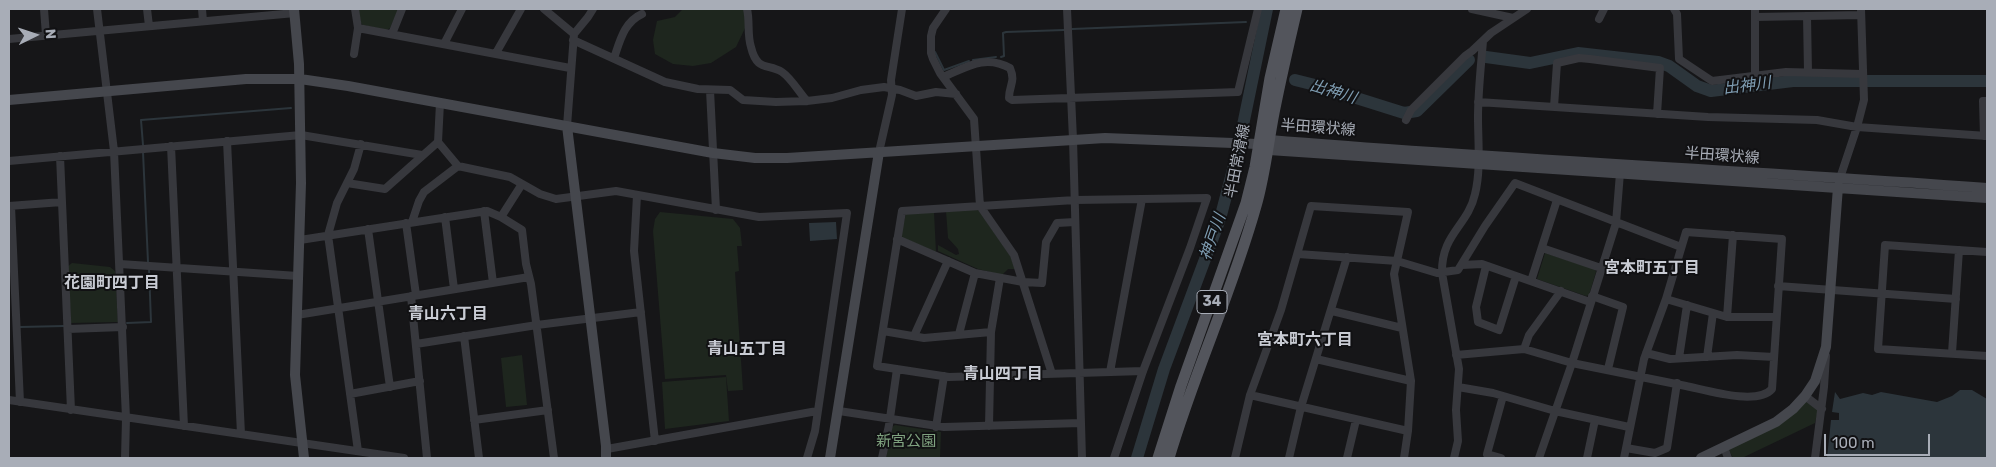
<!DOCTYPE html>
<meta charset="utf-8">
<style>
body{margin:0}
#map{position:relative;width:1996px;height:467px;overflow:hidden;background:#161618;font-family:Rubik,sans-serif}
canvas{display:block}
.frame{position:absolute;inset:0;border:10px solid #a8adb7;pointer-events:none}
.north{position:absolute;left:10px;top:10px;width:50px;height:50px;-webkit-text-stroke:4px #111113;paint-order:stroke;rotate:86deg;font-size:14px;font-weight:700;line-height:20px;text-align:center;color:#a8adb7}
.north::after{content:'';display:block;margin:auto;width:18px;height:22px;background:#a8adb7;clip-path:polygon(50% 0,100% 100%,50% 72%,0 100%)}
.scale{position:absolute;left:1824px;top:434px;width:106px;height:22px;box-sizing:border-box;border:2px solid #a8adb7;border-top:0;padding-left:6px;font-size:15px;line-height:18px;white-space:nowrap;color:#a8adb7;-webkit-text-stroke:4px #111113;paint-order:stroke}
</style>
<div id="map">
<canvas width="1996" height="467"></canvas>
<div class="frame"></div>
<div class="north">N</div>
<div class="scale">100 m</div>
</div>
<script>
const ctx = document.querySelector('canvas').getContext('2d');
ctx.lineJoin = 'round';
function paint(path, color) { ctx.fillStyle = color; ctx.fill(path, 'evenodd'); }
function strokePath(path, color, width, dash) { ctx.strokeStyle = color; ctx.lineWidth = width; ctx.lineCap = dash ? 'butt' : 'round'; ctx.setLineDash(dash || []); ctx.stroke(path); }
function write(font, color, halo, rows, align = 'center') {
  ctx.font = font + ' Rubik,"Noto Sans JP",sans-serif'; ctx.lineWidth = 4; ctx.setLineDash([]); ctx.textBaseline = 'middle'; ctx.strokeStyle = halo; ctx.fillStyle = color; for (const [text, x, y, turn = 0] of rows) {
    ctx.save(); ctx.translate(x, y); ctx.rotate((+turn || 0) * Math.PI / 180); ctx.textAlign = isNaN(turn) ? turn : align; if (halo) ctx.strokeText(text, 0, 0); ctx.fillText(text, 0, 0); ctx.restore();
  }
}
const green = new Path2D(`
 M358,9H399L390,28L387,30L363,25L361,23Z
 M683,9H744L747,24L736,47L711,63L693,66L673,64L655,54L653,40L657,21L675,17Z
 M975,209L979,211L1011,257L1015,269H1008L1002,275L978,269L938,251V245L956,255L959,254L958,249L948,238L946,211Z
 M660,212L733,219L740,228L742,246H737L739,271L735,272L743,390L728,391L726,375L665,379L653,231L655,219Z
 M934,212L936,252L903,238L901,235L906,213Z
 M1545,253L1595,269L1596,272L1589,295L1586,296L1537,279Z
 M72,263L110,267L115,271L118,322L71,323L68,266Z
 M522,355L527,405L506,407L501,358Z
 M726,377L729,421L665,429L662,382Z
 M1806,401H1808L1818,410L1815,423L1742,458H1733L1729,450Z
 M895,425L941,432L940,458H886L892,427Z`);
const water = new Path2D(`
 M836,222L837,239L810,241L809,223Z
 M1960,390H1972L1987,399V458H1827L1831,420H1839V413L1832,412L1835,392L1840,399L1863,393L1872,395L1881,392L1937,402L1952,396Z`);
const stream = new Path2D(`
 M1072,29L1246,22
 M935,52L944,70L969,61
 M1001,57L1004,56L1003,33L1006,32L1064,30
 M973,60L996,57
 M143,145L141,120L291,108
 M143,152L148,262
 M127,323L151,322L149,269
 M20,327L64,326`);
const river = new Path2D(`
 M1486,57L1530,63L1578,53L1658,62L1669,66L1697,86L1711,91L1793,81H1987
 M1295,80L1315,85L1404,113L1417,111L1469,60
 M1137,458L1164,369L1220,219L1237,154L1267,9`);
const street = new Path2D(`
 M44,9L46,35
 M97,9L114,151L126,418L125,458
 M147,9L149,26
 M202,9L203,21
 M544,9L574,34L567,126
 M747,9C750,21 747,35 751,47C757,72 768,63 782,72C791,78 799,92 807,101
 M946,9L933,28L931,36V53L933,59L940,73L974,119L980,206L1014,255L1052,374
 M1067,9L1073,139L1082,458
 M1472,9L1513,18
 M1674,9L1677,14L1679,59L1712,81L1786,72L1862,74
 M1755,9V76
 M1807,16L1808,72
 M1755,17L1861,15
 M1599,19L1604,9
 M358,28L570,68
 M392,34L402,9
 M574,34L588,17L593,9
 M9,39L295,13
 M573,40L665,82L698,89L730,90L743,100L776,102L807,101L832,98L861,90L884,87L900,90L916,96L936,92L956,94
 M444,44L462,9
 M496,53L521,9
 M354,54L358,28L355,9
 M614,58C620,41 624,22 642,14
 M943,77C967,67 985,54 1010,68C1016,82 1009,85 1009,98L1012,100L1238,92L1258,9
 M710,90L716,210
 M1478,102L1708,117L1817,120L1857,127L1987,136
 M440,103L438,142L458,166L510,177L540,194L556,199L616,191L759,217L847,213L815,431L807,458
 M1554,107L1557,63L1579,58L1590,59L1660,68L1657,114
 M1406,120L1411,110L1465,56L1472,51L1491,33L1527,9
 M1984,136L1983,101H1987
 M227,141L241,434
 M171,146L184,426
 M879,152L892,95L891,80L902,9
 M60,156L71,410
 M9,161L301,135L422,155
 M1839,181L1857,127L1864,100L1861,9
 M347,183L385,189L438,142
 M637,195L634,251L655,441
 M9,206L62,202
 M11,206L20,402
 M484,211L493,283
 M445,217L454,289
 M501,217L522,184
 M412,222L419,201L424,192L458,166
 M406,223L416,295
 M368,229L390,387
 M897,239L975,273L1023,282L1042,283L1046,242L1057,223L1075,222
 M300,240L487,211L501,217L522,230L526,264L531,284L554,458
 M1542,248L1601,268
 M1987,252L1885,245L1878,349L1987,356
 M1298,254L1397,261L1437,273L1458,270L1485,226L1515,183L1681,247
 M120,264L298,276
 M1462,265L1482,264L1590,302
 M1486,266L1476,307L1478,322L1499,330L1516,276
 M1531,281L1557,200
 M1778,286L1956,299
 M411,296L427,458
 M1592,296L1623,307L1608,369
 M1666,299L1727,317H1776
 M1332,311L1402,328
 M297,315L529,277
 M1727,317L1733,235
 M68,329L123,327
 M883,331L924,338L991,332
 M959,334L975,273
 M464,336L479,458
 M914,336L948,261
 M416,344L537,325L641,312
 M1524,349L1529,335L1561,291
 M1646,353L1670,359L1737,355L1774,357
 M1952,353L1959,250
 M1456,355L1524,349L1572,363L1686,386C1706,390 1757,406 1772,389L1782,239L1686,232L1666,299L1644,359L1624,458
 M1707,357L1713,313
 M1679,358L1687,305
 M1316,359L1411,381
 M1110,372L1142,199
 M1458,387L1493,393L1555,411L1629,427
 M350,394L420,381
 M1250,395L1408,431
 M1805,396L1822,409
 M9,400L404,458
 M839,411L944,427L1081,423
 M474,420L548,410
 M989,426L991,332L1000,278
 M936,427L944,376
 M1724,447L1728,458
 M1626,448L1655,453L1667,448L1677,383
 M607,449L817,411
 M358,451L328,235L337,203L354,169L361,144
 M882,458L889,425L897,369
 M1114,458L1143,371L1190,248L1207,198L1075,200L902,211L877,366L949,377L1143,371
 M1235,458L1250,395L1281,310L1311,206L1408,212L1394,274L1411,381L1408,431L1404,458
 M1289,458L1301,407L1347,257
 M1347,458L1356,420
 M1454,458L1458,441L1456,410L1459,369L1442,273C1441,234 1468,226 1475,194C1481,170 1478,142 1478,117C1478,92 1481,66 1483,41
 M1501,458L1487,454L1503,396
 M1539,458L1572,363L1616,223L1620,173
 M1587,458L1595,420
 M1815,458L1824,387L1826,356`);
const secondary = new Path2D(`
 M294,9L299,64L301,183L295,375L304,458
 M9,100L246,79H300L348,86L713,153L755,158H787L1105,138L1258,144L1270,140C1509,160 1748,170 1987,188
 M567,126L606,446V458
 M1261,146L1269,150L1987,198
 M830,458L879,152
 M1701,458L1776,422L1793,409L1805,396L1815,381L1826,347L1838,187`);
const primary = new Path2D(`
 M1158,458L1181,386L1246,203L1255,167L1270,78L1286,9
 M1169,458C1194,373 1232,292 1256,206C1265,175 1268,144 1274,113C1281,78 1289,43 1297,9`);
const shields = [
 [1212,302,30]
];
const shieldNames = [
 ["34",1212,302]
];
const streetNames = [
 ["半田環状線",1318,128,4],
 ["半田環状線",1722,156,4],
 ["半田常滑線",1238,161,-79]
];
const parkNames = [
 ["新宮公園",906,442]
];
const waterNames = [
 ["出神川",1747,86,-7],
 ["出神川",1333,92,17],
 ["神戸川",1213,237,-71]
];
const neighbourhoodNames = [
 ["宮本町五丁目",1652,268],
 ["花園町四丁目",112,283],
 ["青山六丁目",448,314],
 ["宮本町六丁目",1305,340],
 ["青山五丁目",747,349],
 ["青山四丁目",1003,374]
];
paint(green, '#1e261e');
paint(water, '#2c353b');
strokePath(stream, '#2c353b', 2);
strokePath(river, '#2c353b', 12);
strokePath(street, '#37383d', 8);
strokePath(secondary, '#45474d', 10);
strokePath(primary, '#53555c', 11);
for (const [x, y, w] of shields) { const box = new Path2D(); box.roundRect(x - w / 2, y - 11.5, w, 23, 4); ctx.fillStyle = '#111113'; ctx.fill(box); strokePath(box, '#a8adb7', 1); }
write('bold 14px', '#a8adb7', null, shieldNames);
write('15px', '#a8adb7', '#111113', streetNames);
write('15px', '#7fa27f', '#111113', parkNames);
write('italic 16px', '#7f9db2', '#111113', waterNames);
write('bold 16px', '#c9ccd4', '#111113', neighbourhoodNames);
</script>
